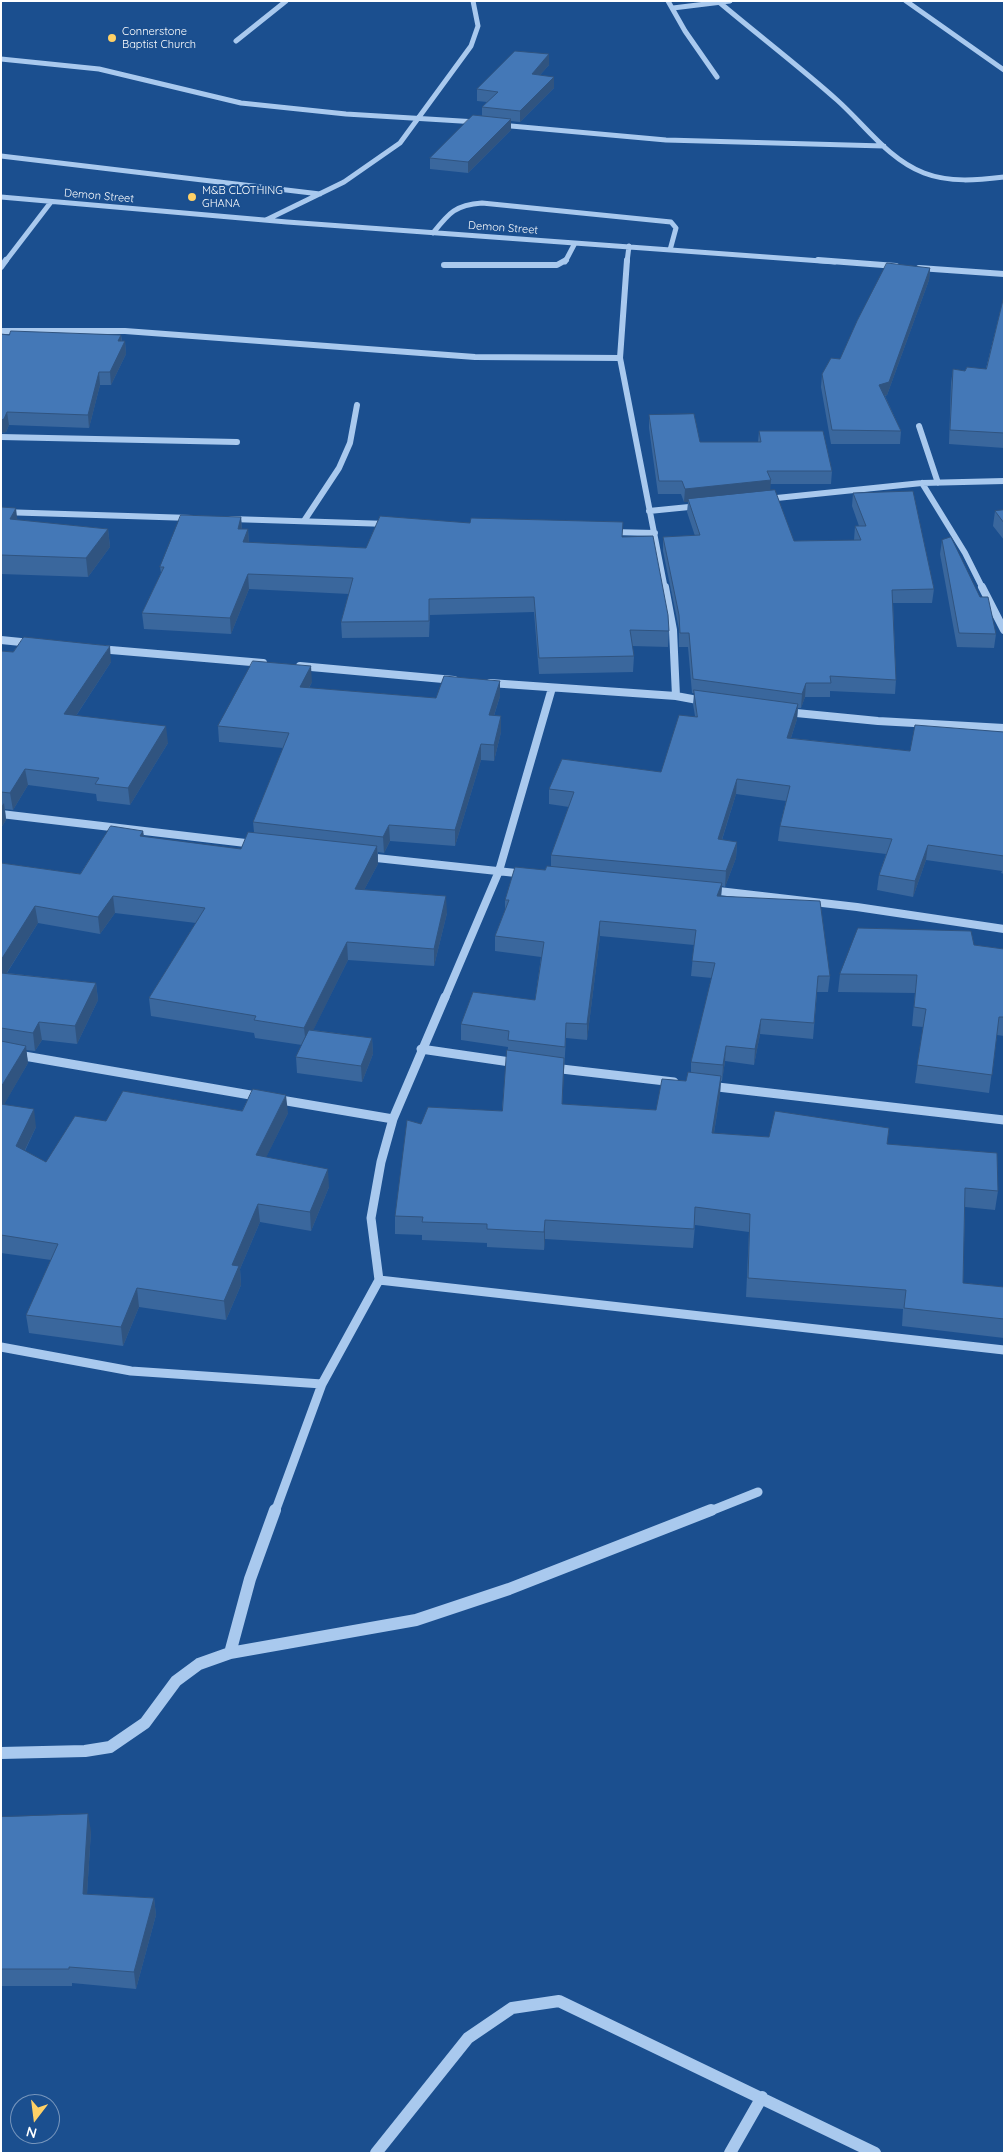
<!DOCTYPE html>
<style>
body{margin:0}
#map{position:relative;width:1005px;height:2154px;overflow:hidden;background:#1b4f8f;font-family:Quicksand,sans-serif}
canvas{display:block}
.frame{position:absolute;inset:0;border:2px solid #fff;pointer-events:none}
.north{position:absolute;left:10px;top:2094px;width:50px;height:50px;box-sizing:border-box;background:#1b4f8f;border:1px solid #7695bc;border-radius:50%;rotate:195deg;font-size:14px;font-weight:700;line-height:20px;text-align:center;color:#fff}
.north::after{content:'';display:block;margin:auto;width:18px;height:22px;background:#ffd166;clip-path:polygon(50% 0,100% 100%,50% 72%,0 100%)}
</style>
<div id="map">
<canvas width="1005" height="2154"></canvas>
<div class="frame"></div>
<div class="north">N</div>
</div>
<script>
const ctx = document.querySelector('canvas').getContext('2d');
ctx.lineJoin = 'round';
function strokePath(path, color, width, dash) { ctx.strokeStyle = color; ctx.lineWidth = width; ctx.lineCap = dash ? 'butt' : 'round'; ctx.setLineDash(dash || []); ctx.stroke(path); }
function paint(path, color) { ctx.fillStyle = color; ctx.fill(path, 'evenodd'); }
function write(font, color, halo, rows, align = 'center') {
  ctx.font = font + ' Quicksand,sans-serif'; ctx.lineWidth = 4; ctx.setLineDash([]); ctx.textBaseline = 'middle'; ctx.strokeStyle = halo; ctx.fillStyle = color; for (const [text, x, y, turn = 0] of rows) {
    ctx.save(); ctx.translate(x, y); ctx.rotate((+turn || 0) * Math.PI / 180); ctx.textAlign = isNaN(turn) ? turn : align; if (halo) ctx.strokeText(text, 0, 0); ctx.fillText(text, 0, 0); ctx.restore();
  }
}
const minorFar4 = new Path2D(`
 M668,1L685,31L717,77
 M906,1L1004,70
 M719,2C758,35 799,66 837,100C865,125 888,159 924,173C950,183 978,180 1004,177
 M673,8L730,1
 M236,41L286,1
 M1,59L99,69L241,103L346,114L477,122
 M500,125L666,140L884,146
 M1,156L320,194
 M1,197L287,222L835,262
 M266,220L344,182L400,143L471,46L478,26L473,1
 M433,233C449,213 455,205 482,203L671,222L676,228L670,250
 M5,262L51,202
 M565,262L575,243
 M627,262L629,246`);
const minorFar3 = new Path2D(`
 M627,260L620,358L665,589
 M818,260L896,266
 M444,265H557L566,260
 M1,267L6,260
 M919,268L1004,274
 M1,331H125L475,357L620,358
 M919,426L938,483
 M1,437L237,442
 M922,483L965,553L983,589
 M767,499L922,483L1004,481
 M649,511L699,506
 M1,512L191,518
 M231,519L388,524
 M304,521L339,468L350,443L357,405
 M611,532L655,533`);
const minorFar2 = new Path2D(`
 M665,587L673,630L676,696
 M982,587L1004,630
 M1,640L31,643
 M99,649L263,663
 M300,666L454,680
 M490,683L676,696L703,701
 M786,712L878,721L1004,728
 M1,814L254,844
 M367,857L525,874
 M710,890L857,907L1004,929
 M445,998L499,871L552,688`);
const minorFar1 = new Path2D(`
 M421,1049L517,1063
 M1,1052L262,1097
 M553,1068L674,1082
 M709,1086L1004,1120
 M275,1099L393,1119
 M379,1280L1004,1350
 M1,1347L131,1371L322,1384
 M275,1512L322,1384L379,1280L371,1218L381,1162L393,1119L445,997
 M708,1512L758,1492`);
const minor = new Path2D(`
 M230,1653L250,1579L275,1510
 M1,1753L85,1751L110,1747L145,1723L176,1681L199,1664L230,1653L416,1620L509,1589L711,1510
 M376,2153L468,2038L512,2008L559,2001L875,2153
 M730,2153L762,2097`);
const wall = new Path2D(`
 M549,54V65L540,75L554,88L520,122L511,121V130L468,173L430,169V158L482,116V107L487,102L477,101V89Z
 M930,268L929,280L887,395L885,396L901,431L900,444H831L821,387L822,374L840,359Z
 M1004,296V448L949,444L951,383L953,369L965,371L986,369Z
 M1,334L121,335L122,341H125L126,354L111,385H100L89,428L9,425L6,432L1,433Z
 M649,415L700,442H758L759,431L832,471L831,484H770V491L794,541L854,540L855,526H859L852,506L853,493L934,589L932,603H893L896,680L895,694L830,691V697H805L801,708H798L797,719L791,738L910,751L1004,732V874L1001,873L1002,871L926,860L913,897L877,890L879,875L886,854L778,841L780,826L786,801L736,794L722,840L737,842L736,858L725,887L722,886L721,896L830,976L828,992H817L813,1039L760,1034L754,1065L725,1061L722,1081H721L720,1094L714,1133L769,1137L889,1128L887,1144L998,1191L995,1210L965,1207L963,1283L1004,1287V1338L902,1326L903,1309L746,1297L749,1232L695,1225L693,1248L545,1239L544,1250L487,1247V1243L422,1240V1235L395,1234V1216L421,1124L502,1111L508,1047L461,1040V1024L535,1000L541,957L495,951V936L505,910V900L551,867V855L569,807L549,804V789L661,772L695,716L693,704L694,693H692L688,647H679V629L663,551V537L695,536L687,512L688,502H684L681,494H658L649,428ZM600,936L694,945L691,976L712,978L691,1062V1072L686,1081L656,1110L562,1104L566,1038L587,1040Z
 M1,507L17,520L108,529L110,547L88,577L1,574Z
 M1004,510V540L993,526L995,511Z
 M241,517L242,529H248L249,543L366,548L622,537L669,631L668,647L632,646L634,656L633,672L539,674L534,612L430,615L429,637L342,638L341,622L349,594L249,589L231,634L144,629L142,613L161,573L160,567Z
 M942,540L996,634L994,648L957,647L940,554Z
 M1,651L111,662L76,716L168,743L130,805L97,801L96,794L28,785L13,810L5,809L6,820L1,828Z
 M500,681V696L494,716H501V732L494,761L481,760L455,846L390,841L384,853L378,852V864L364,890L447,913L434,966L348,960L313,1030L372,1038L373,1054L362,1082L297,1073L296,1057L302,1045L255,1038L254,1033L151,1016L149,998L196,923L115,913L100,934L38,923L7,973L96,983L98,1000L77,1044L42,1040L35,1051L26,1050L28,1063L4,1104L36,1127L25,1151L46,1162L106,1121L242,1111L288,1113L266,1157L329,1187L311,1231L260,1222L240,1269L241,1285L226,1320L139,1307L123,1346L29,1333L26,1315L51,1260L1,1253V863L80,874L143,831L144,837L241,849L254,832L253,822L283,748L219,742L218,726L312,682L309,688L436,698Z
 M974,945L1004,949V1036L997,1035L989,1093L915,1083L923,1027L912,1026L915,993L838,992L840,974Z
 M1,1817L91,1831L87,1894L154,1898L156,1915L136,1989L72,1983V1986H1Z`);
const shadedWall = new Path2D(`
 M549,54V65L531,85L532,74Z
 M554,77V88L520,122V111Z
 M511,119V130L468,173V162Z
 M930,268L929,280L887,395L878,398L879,385Z
 M121,335L122,347L125,341L126,354L111,385L110,372L118,341Z
 M99,372L100,385L89,428L88,415Z
 M7,412L9,425L6,432L1,433V420Z
 M771,480L770,494L688,499V502H684L685,489Z
 M16,508L18,526L10,519Z
 M241,517L242,533L238,529Z
 M108,529L110,547L88,577L86,558Z
 M248,529L249,544L243,542Z
 M248,574L249,589L231,634L230,618Z
 M110,646L111,662L66,731L64,714Z
 M311,666L312,682L301,702L300,687Z
 M500,681V696L489,731V715Z
 M806,683L805,697L801,708L802,694Z
 M798,704L797,719L786,753L787,738Z
 M501,716V732L494,761V745Z
 M166,726L168,743L130,805L128,788Z
 M481,744V760L455,846V830Z
 M25,769L28,785L13,810L10,793Z
 M737,779L736,794L717,855L718,839Z
 M4,803L6,820L1,828V807Z
 M389,825L390,841L384,853L383,837Z
 M143,831L145,848L140,836Z
 M737,842L736,858L725,887L726,871Z
 M928,845L926,860L913,897L915,881Z
 M377,846L378,864L355,907V889Z
 M722,883L721,898L717,896Z
 M113,896L115,913L100,934L98,917Z
 M446,896L447,913L434,966V949Z
 M35,906L38,923L1,982V960Z
 M600,921V936L587,1040V1024Z
 M347,942L348,960L306,1045L304,1028Z
 M96,983L98,1000L77,1044L75,1026Z
 M761,1019L760,1034L754,1065L755,1049Z
 M39,1022L42,1040L35,1051L33,1033Z
 M372,1038L373,1054L362,1082L361,1066Z
 M26,1046L28,1063L1,1110V1087Z
 M726,1046L725,1061L722,1081L723,1065Z
 M564,1058V1076L561,1122L562,1104Z
 M721,1076L720,1094L711,1151L712,1133Z
 M286,1095L288,1113L258,1174L256,1155Z
 M34,1109L36,1127L18,1164L16,1146Z
 M328,1169L329,1187L311,1231L310,1212Z
 M258,1204L260,1222L240,1269L241,1285L226,1320L224,1301L232,1265Z
 M545,1220V1239L544,1250V1232Z
 M137,1288L139,1307L123,1346L121,1327Z
 M88,1814L91,1831L86,1910L83,1894Z
 M154,1898L156,1915L136,1989L134,1972Z`);
const building = new Path2D(`
 M515,51L549,54L532,74L554,77L520,111L482,107L498,92L477,89Z
 M473,115L511,119L468,162L430,158Z
 M887,263L930,268L889,382L879,385L901,431L832,430L822,374L831,358L840,359L857,321Z
 M1004,296V433L950,430L953,369L965,371L967,367L986,369Z
 M11,331L121,335L118,341H125L110,372H99L88,415L7,412L4,419L1,420V334L9,335Z
 M694,414L700,442H761L759,431H823L832,471H767L771,480L685,489L682,481H659L649,415Z
 M775,490L794,541L861,540L855,526H866L853,493L913,491L934,589L892,590L896,680L830,676L831,683H806L802,694L693,679L689,633H680L679,615L663,537L700,535L688,499Z
 M1,507L16,508L10,519L108,529L86,558L1,555Z
 M1004,510V523L995,511Z
 M181,515L241,517L238,529H248L243,542L366,548L380,516L470,523L471,518L623,522L622,537L653,536L668,615L669,631L630,630L634,656L539,658L534,597L429,599V621L341,622L353,578L248,574L230,618L142,613L164,567H160Z
 M951,537L980,597H988L996,634L959,633L942,540Z
 M24,637L110,646L64,714L166,726L128,788L95,784L99,778L25,769L10,793L1,792V651L13,652Z
 M253,661L311,666L300,687L436,698L444,676L500,681L489,715L501,716L494,745L481,744L455,830L389,825L383,837L253,822L289,733L218,726Z
 M694,690L798,704L787,738L910,751L915,725L1004,732V856L928,845L915,881L879,875L892,839L780,826L790,786L737,779L718,839L737,842L726,871L551,855L574,792L549,789L562,759L661,772L679,715L697,717Z
 M111,826L143,831L140,836L241,849L248,832L377,846L355,889L446,896L434,949L347,942L304,1028L254,1020L256,1016L149,998L205,908L113,896L98,917L35,906L1,960V863L80,874Z
 M547,866L722,883L717,896L820,901L830,976H818L814,1023L761,1019L755,1049L726,1046L723,1065L691,1062L715,963L692,961L696,930L600,921L587,1024L566,1023L565,1047L508,1040L509,1031L461,1024L473,992L535,1000L544,942L495,936L509,900H505L515,867L545,870Z
 M858,928L971,931L974,945L1004,949V1017H999L992,1075L917,1065L926,1009L914,1007L917,975L840,974Z
 M1,973L96,983L75,1026L39,1022L33,1033L1,1028Z
 M309,1030L372,1038L361,1066L296,1057Z
 M1,1041L26,1046L1,1087Z
 M507,1050L564,1058L562,1104L656,1110L662,1079L686,1081L688,1072L721,1076L712,1133L769,1137L775,1111L889,1128L887,1144L997,1153L998,1191L965,1188L963,1283L1004,1287V1319L904,1308L906,1290L748,1278L750,1214L695,1207L694,1229L545,1220L544,1232L487,1229V1224L422,1222L423,1217L395,1216L407,1120L421,1124L428,1107L502,1111Z
 M253,1089L286,1095L256,1155L328,1169L310,1212L258,1204L232,1265L239,1266L224,1301L137,1288L121,1327L26,1315L58,1244L1,1235V1104L34,1109L16,1146L46,1162L75,1116L106,1121L123,1091L242,1111Z
 M88,1814L83,1894L154,1898L134,1972L69,1967V1969H1V1817Z`);
const markers = [
 [112,38,5,"#ffd166"],
 [192,197,5,"#ffd166"]
];
const farPoinames = [
 ["Connerstone",122,32],
 ["Baptist Church",122,45],
 ["M&B CLOTHING",202,191],
 ["GHANA",202,204]
];
const farStreetnames = [
 ["Demon Street",99,196,5],
 ["Demon Street",503,228,4]
];
strokePath(minorFar4, '#a9c9ee', 5);
strokePath(minorFar3, '#a9c9ee', 6);
strokePath(minorFar2, '#a9c9ee', 8);
strokePath(minorFar1, '#a9c9ee', 9);
strokePath(minor, '#a9c9ee', 12);
paint(wall, '#3a679d');
paint(shadedWall, '#305480');
paint(building, '#4478b7');
strokePath(building, '#305480', 1);
for (const [x, y, r, color] of markers) { const dot = new Path2D(); dot.arc(x, y, r, 0, 2 * Math.PI); ctx.fillStyle = color; ctx.fill(dot); strokePath(dot, '#1b4f8f', 2); }
write('11px', '#fff', '#1b4f8f', farPoinames, 'left');
write('11px', '#fff', '#1b4f8f', farStreetnames);
</script>
